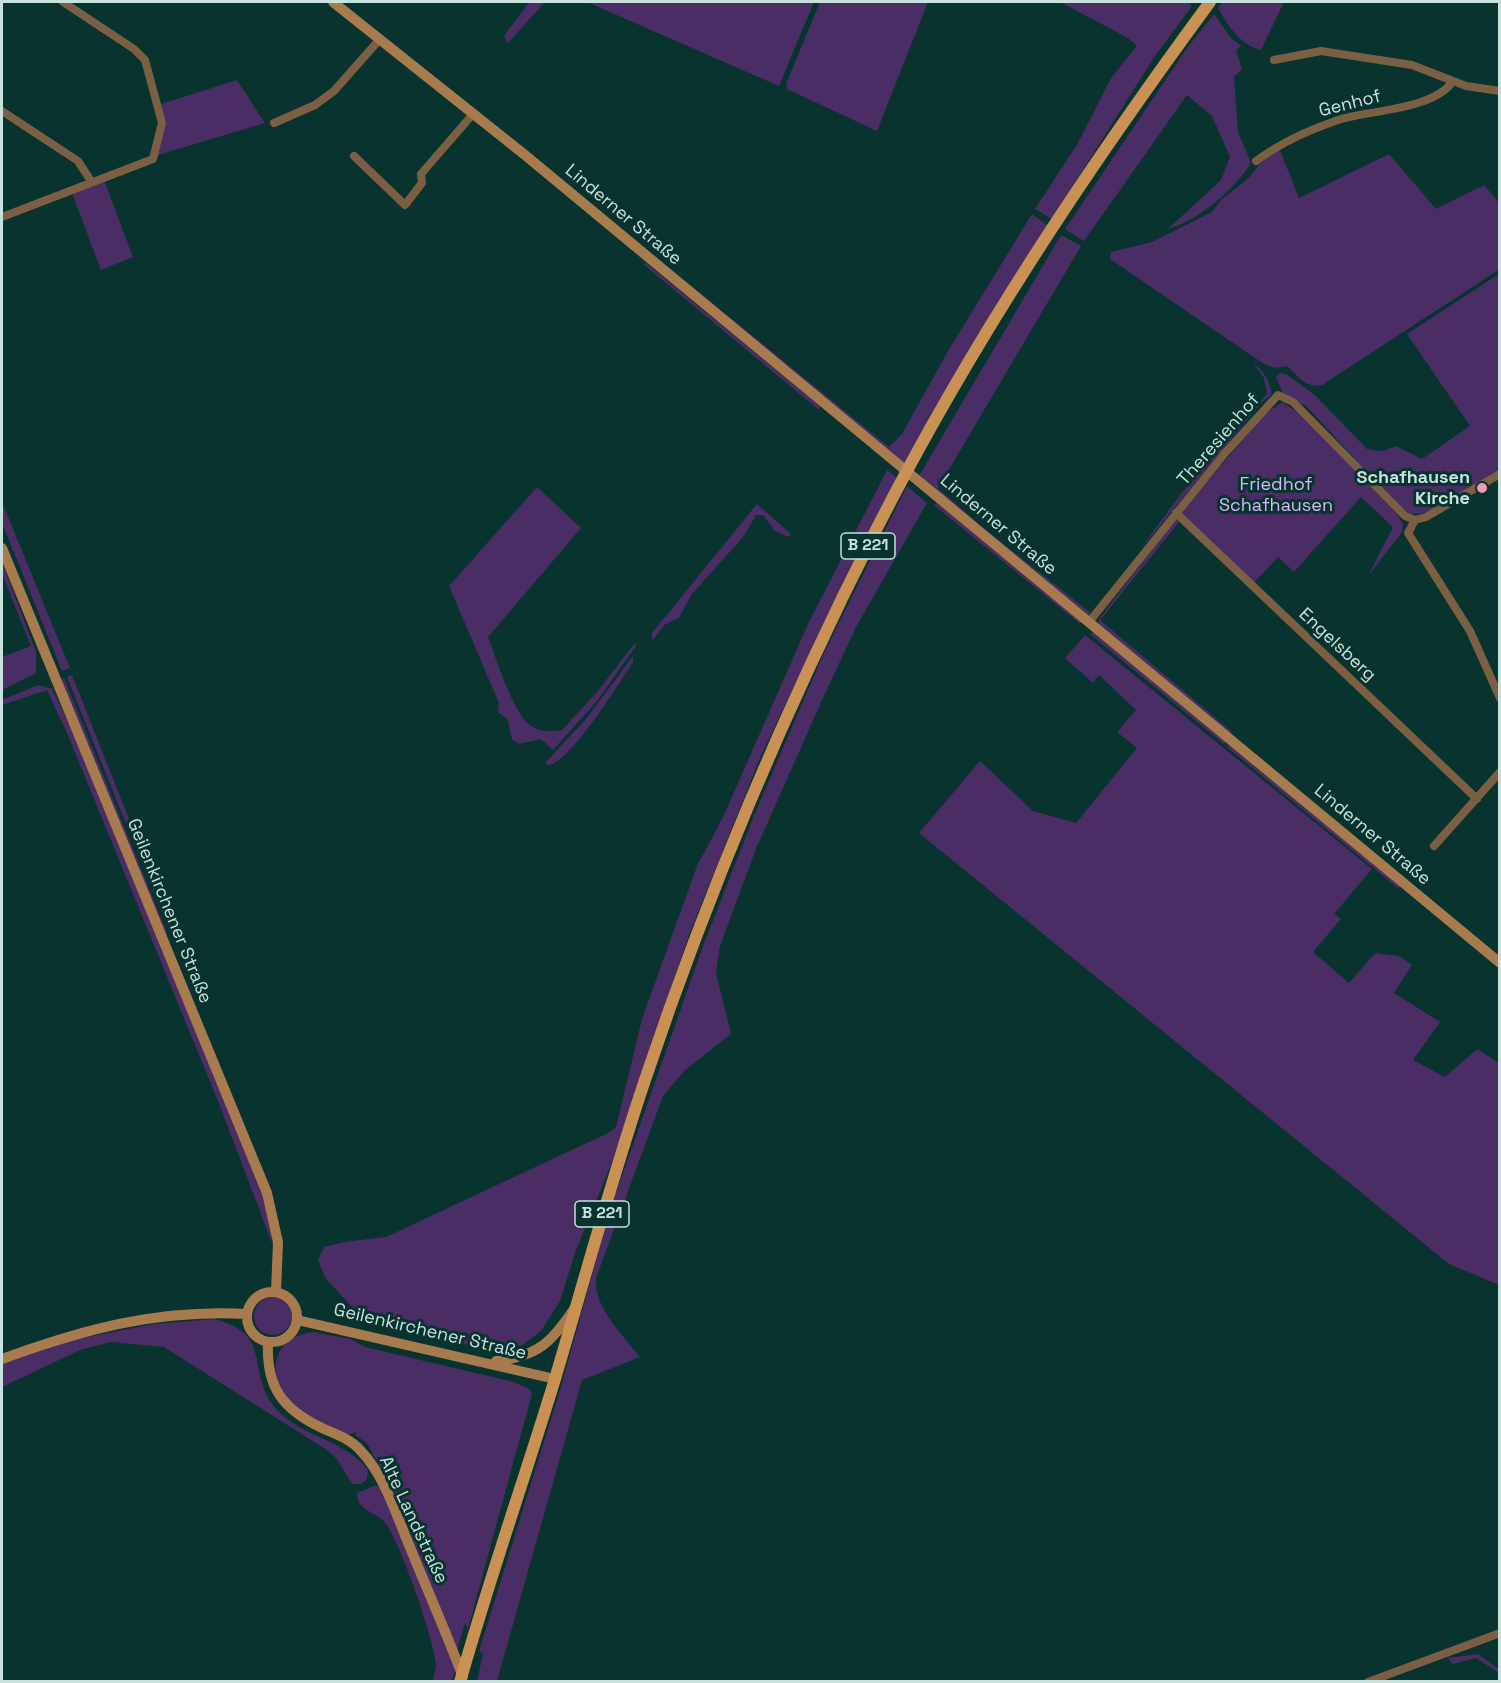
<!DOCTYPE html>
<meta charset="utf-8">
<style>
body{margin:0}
#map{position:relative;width:1501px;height:1683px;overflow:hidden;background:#08332f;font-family:"Space Grotesk",sans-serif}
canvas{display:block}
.frame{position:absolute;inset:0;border:3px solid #c7e1dd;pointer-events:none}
</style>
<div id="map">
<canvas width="1501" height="1683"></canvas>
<div class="frame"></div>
</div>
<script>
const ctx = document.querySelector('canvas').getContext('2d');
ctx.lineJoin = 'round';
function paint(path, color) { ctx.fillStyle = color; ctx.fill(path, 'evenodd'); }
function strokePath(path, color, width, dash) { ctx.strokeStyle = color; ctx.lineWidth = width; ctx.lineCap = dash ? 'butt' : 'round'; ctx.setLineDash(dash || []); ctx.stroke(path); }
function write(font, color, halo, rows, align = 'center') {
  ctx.font = font + ' "Space Grotesk",sans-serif'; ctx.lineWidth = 6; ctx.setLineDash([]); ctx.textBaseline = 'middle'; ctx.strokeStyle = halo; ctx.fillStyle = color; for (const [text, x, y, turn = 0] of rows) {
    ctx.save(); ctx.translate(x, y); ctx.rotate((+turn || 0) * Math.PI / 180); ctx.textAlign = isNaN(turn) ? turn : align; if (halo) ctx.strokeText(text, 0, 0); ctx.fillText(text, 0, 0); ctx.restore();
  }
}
const green = new Path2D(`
 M529,2H545L508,43L504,36Z
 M587,2H814L779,86Z
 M820,2H928L877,131L787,89L786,84Z
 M1060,2H1189L1192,6L1155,56L1052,219L1035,209L1078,143L1111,78L1137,46L1128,38Z
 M1222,2H1284L1261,50C1239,44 1229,27 1218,8Z
 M1214,14L1231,38L1241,46L1236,50L1242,69L1234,77L1238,132L1251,163C1234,190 1199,220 1168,229L1221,180L1230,157L1212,116L1187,95L1084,241L1065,229L1187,48Z
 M237,80L265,123L158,155L166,123L161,104Z
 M1279,148L1299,198L1389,154L1436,209L1484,185L1499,203L1500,269L1322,385C1306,389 1298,376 1287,366L1274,368L1264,364L1110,259L1111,252L1152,242L1212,212L1221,200L1250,177L1260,163Z
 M104,180L133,257L101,270L72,193Z
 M1032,214L1048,226L906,467L688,287L690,285L889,447L902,434L948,351Z
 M1061,235L1081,246L938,488L982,527L1091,613L1088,615L919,476Z
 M646,263L820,406L819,410L643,264Z
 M1499,274V472C1472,489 1438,519 1405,513L1307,407L1283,393L1276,377L1280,373L1286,374L1315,395L1367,449L1383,451L1396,446L1422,459L1470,426L1407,334Z
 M1253,363C1262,369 1273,384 1271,395L1262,402L1136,555L1180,495L1267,394L1264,378Z
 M1282,402L1302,415L1398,515L1403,525L1402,532L1368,576L1393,527L1361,497L1294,572L1278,557L1252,585L1179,514L1265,414Z
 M887,470L900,480L846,576L760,758L689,935L621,1140L575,1253L560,1301L541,1331L519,1348L493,1351L406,1328L354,1309L326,1279L318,1260L324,1247L344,1242L386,1237L608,1133L616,1127L642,1019L697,866L724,815L808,624Z
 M907,486L927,503L856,627L823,698L756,849L720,946L716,973L731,1034L684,1071L663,1096L596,1278C593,1307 624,1336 640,1357L582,1380L497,1681H477L483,1654L479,1651L560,1390L610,1210L703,946L753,818L823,655Z
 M537,487L581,528L488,637C496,657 513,714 531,726C540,732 551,732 562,730L597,692L635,643L636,646L597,701L553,750L541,739L519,744L512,740L508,720L498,712L499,703L449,586Z
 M2,502L70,668L62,671L2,523Z
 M937,503L1081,621L1080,624L946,515L934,505Z
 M757,504L791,534L789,537L775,531L763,515H756L744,536L691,595L679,618L664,625L652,641V633Z
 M1175,520L1180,521L1100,620L1231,731V736L1098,626L1099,619Z
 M2,562L36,652V673L2,690V657L31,646L2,574Z
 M1094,633L1226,742L1224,744L1090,634Z
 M1085,635L1372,869L1334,914L1341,919L1313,952L1349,983L1375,953L1399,956L1412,965L1394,993L1440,1022L1413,1060L1445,1077L1477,1049L1499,1063V1285L1449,1264L919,833L980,761L1033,811L1076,823L1137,748L1117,732L1136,710L1099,675L1093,683L1065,658Z
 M633,656V662C621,680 567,768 547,765L545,763L586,719Z
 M72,675L173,930L169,931L67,677Z
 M64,678L167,933H164L61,679Z
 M38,685L52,689L73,732L265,1198L274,1248L218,1101L67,733L47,690L2,705V700Z
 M1229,745L1400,886L1399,889L1227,747Z
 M254 1316a19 19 0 1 1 38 0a19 19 0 1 1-38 0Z
 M215,1319C273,1335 246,1367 273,1405C297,1437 344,1438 368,1470L367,1479L361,1484H352L337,1459L327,1450L164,1347L111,1342L80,1350L2,1387V1364L63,1342L153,1324Z
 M313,1332L351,1339L365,1347L510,1381L528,1388L532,1394L468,1629L465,1623L457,1650L382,1471L367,1443L355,1435L356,1432L348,1435C331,1426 304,1418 291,1404C265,1375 272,1337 313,1332Z
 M376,1485L381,1487L457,1669L451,1681H432C434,1676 436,1670 436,1664C433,1636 402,1547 386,1524C378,1512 356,1511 357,1493Z
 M1478,1654L1499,1669V1673L1476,1658L1453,1664L1448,1658Z`);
const street = new Path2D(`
 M1274,60L1321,51L1412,65L1466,86L1500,91
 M2,111L78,161L91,181
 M274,123L315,105L334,91L380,39
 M354,156L405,205L422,183L421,174L473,114
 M1256,161C1282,142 1307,131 1338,120C1369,110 1434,110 1453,81
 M2,217L153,159L162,123L145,60L134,49L63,2
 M1500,474L1426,517L1415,520L1408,533L1470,631L1500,698
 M1176,513L1477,799
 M1089,622L1225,453L1278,395L1293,402L1405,516L1415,520
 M1434,846L1500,772
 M1368,1682L1500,1633`);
const secondary = new Path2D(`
 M333,2L525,155L1500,963
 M2,548L267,1193L278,1242L276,1292
 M247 1317a25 25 0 1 1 50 0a25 25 0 1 1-50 0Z
 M297,1320L555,1379
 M268,1342C266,1387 282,1409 322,1428C335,1434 351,1439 361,1451C384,1475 396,1514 409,1545C427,1589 446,1632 463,1677
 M2,1359C84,1329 158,1309 247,1314
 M496,1361C538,1356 551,1343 574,1309`);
const primary = new Path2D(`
 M460,1682C489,1580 524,1480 555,1379C585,1278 612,1177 646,1077C709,889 787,705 877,528C971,343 1087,169 1210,2`);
const markers = [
 [1482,488,6,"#f29aad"]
];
const shields = [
 [868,546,54],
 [602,1214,54]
];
const shieldNames = [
 ["B 221",868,546],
 ["B 221",602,1214]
];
const streetNames = [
 ["Genhof",1350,104,-14],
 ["Linderner Straße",623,215,40],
 ["Theresienhof",1219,440,-49],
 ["Linderner Straße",998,525,40],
 ["Engelsberg",1337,645,43],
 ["Linderner Straße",1372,835,40],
 ["Geilenkirchener Straße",169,911,68],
 ["Geilenkirchener Straße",430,1332,13],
 ["Alte Landstraße",413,1520,65]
];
const poiNames = [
 ["Schafhausen",1470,478],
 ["Kirche",1470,499]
];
const parkNames = [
 ["Friedhof",1276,485],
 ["Schafhausen",1276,506]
];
paint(green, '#4a2d65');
strokePath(street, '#7b5f43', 8);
strokePath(secondary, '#a87b4e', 10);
strokePath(primary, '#ca9155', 12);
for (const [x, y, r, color] of markers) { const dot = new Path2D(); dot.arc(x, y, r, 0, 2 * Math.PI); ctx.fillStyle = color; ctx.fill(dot); strokePath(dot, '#08332f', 2); }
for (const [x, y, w] of shields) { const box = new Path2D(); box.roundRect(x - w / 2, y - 13, w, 26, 4.5); ctx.fillStyle = '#08332f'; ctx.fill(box); strokePath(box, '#c7e1dd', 1.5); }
write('bold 16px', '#c7e1dd', null, shieldNames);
write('18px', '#c7e1dd', '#08332f', streetNames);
write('bold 18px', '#c7e1dd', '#08332f', poiNames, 'right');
write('18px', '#d5b8f6', '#08332f', parkNames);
</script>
